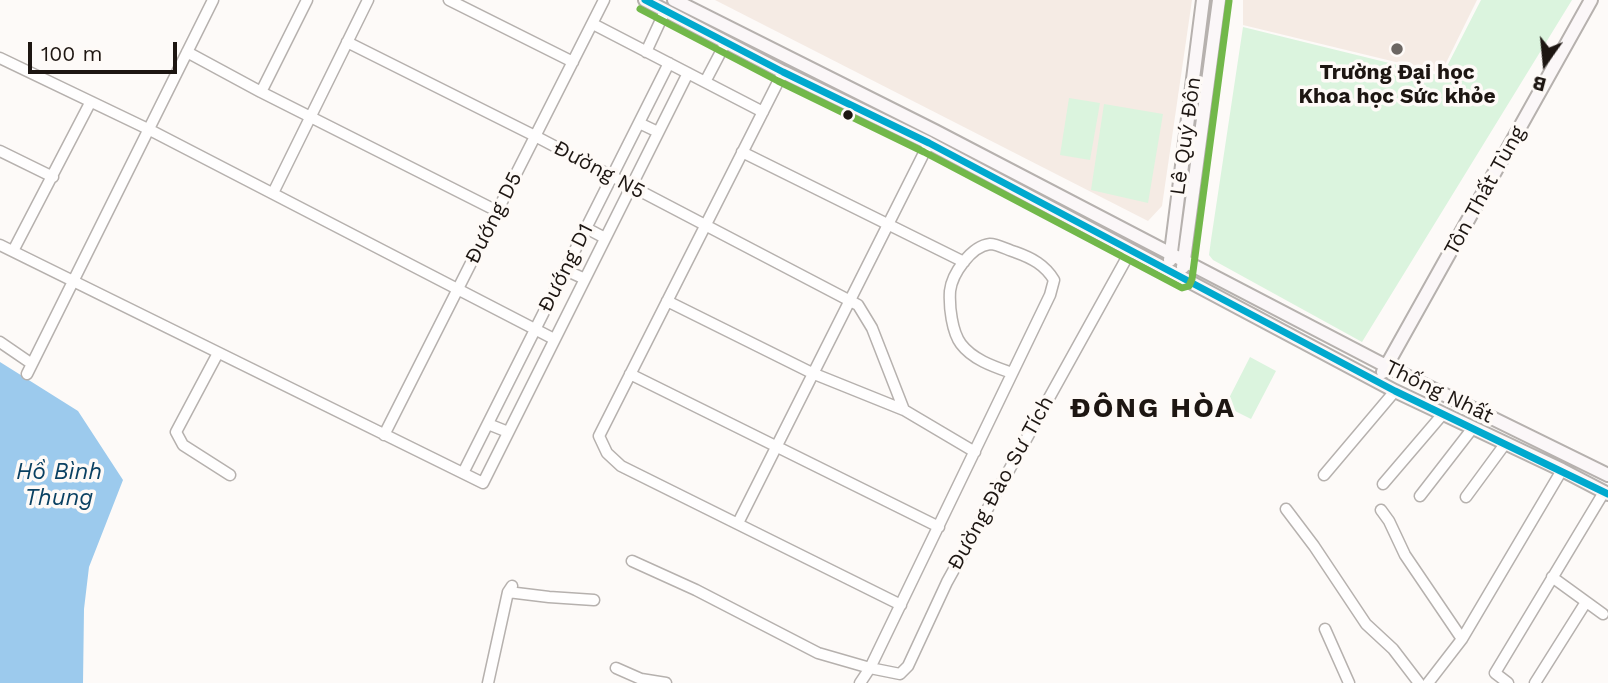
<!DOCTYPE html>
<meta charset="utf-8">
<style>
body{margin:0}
#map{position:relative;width:1608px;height:683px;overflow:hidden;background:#fdfaf8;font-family:"Work Sans",sans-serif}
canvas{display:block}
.north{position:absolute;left:1510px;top:28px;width:70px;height:70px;-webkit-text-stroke:5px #fefaf7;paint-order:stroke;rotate:195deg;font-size:19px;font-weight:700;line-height:28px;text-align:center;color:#1d1612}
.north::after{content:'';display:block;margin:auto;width:24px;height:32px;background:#1d1612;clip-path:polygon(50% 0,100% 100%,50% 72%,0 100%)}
.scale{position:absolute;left:28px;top:42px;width:149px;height:32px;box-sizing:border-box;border:4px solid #1d1612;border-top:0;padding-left:9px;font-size:21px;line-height:24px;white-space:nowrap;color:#1d1612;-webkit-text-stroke:5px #fefaf7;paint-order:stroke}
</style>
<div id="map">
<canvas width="1608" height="683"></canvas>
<div class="north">B</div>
<div class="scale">100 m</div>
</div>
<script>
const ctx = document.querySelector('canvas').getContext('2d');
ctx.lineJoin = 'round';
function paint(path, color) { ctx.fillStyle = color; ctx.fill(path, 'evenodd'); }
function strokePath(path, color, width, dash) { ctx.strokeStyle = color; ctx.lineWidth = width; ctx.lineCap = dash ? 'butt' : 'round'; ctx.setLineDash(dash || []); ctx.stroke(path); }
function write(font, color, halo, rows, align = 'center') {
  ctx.font = font + ' "Work Sans",sans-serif'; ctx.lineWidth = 7; ctx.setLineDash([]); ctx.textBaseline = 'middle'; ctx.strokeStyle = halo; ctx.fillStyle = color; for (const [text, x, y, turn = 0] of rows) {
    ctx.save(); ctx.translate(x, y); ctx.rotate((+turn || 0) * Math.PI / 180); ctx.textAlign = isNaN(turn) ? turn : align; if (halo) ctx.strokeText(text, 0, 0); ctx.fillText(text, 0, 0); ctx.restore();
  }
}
const built = new Path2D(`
 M715,0H1192L1162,206L1148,221Z
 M1243,0H1477L1441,73L1243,25Z`);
const green = new Path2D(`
 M1481,0H1572L1362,342L1213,260L1209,255L1211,240L1243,27L1442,76Z
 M1069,98L1100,103L1090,160L1060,155Z
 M1104,104L1163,114L1148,203L1091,190Z
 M1250,357L1276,371L1251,419L1225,406Z`);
const water = new Path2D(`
 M0,362L78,411L123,480L89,567L84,609L83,683H0Z`);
const street = new Path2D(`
 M449,0L573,62
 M593,24L763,112
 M347,42L535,136L858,305L872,328L904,410L975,452
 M187,52L261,92L497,211
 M646,52L665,11
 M0,58L148,129L554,339
 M783,72L599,436L607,453L621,466L901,605
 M705,82L726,42
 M261,92L307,0
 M639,123L658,132
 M0,151L53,177
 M742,152L964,262
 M273,193L368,0
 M586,228L605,238
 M0,245L483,483L688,73
 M13,251L90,103
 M565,270L585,279
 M667,301L812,373L904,410
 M0,342L32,364
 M218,353L176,432L183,445L230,475
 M27,374L213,0
 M630,374L939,527
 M488,424L508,432
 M384,435L604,0
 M463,473L669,63
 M1324,475L1395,391
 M1383,484L1442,415
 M1420,496L1472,429
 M1466,497L1505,444
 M1286,509L1314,546L1366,624L1393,649L1419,683
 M1381,510L1389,521L1405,555L1462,639
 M738,523L929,143
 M632,561L696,590L818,653L870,668L1050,295L1054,280C1045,265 1032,258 1015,252C1008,250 997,244 990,244C971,246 952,274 950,291C949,307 952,332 961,344C973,360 995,367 1012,373
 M1552,577L1603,614
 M508,592L549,597L594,600
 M1325,629L1349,683
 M616,668L641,679L666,683
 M488,683L508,592L512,586
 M860,683L870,668L900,674L908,666L947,582L1130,252
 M1428,683L1462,639L1562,470
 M1508,683L1495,673L1604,492
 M1535,683L1586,602`);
const secondary = new Path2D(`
 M645,0L783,72L929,143L1395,391L1562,470L1608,494
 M674,0L935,131L1386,366L1608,475
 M1170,260L1203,0
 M1183,267L1219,0
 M1383,372L1591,0`);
const bus1 = new Path2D(`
 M645,0L783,72L929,143L1395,391L1608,494`);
const bus2 = new Path2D(`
 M640,9L778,81L924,152L1182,288L1189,286L1192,279L1229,1`);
const markers = [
 [1397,49,7,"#6b6662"],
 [848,115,6,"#1d1612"]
];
const poiNames = [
 ["Trường Đại học",1397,73],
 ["Khoa học Sức khỏe",1397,97]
];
const streetNames = [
 ["Lê Quý Đôn",1186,136,-82],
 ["Đường N5",599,170,28],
 ["Tôn Thất Tùng",1485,191,-61],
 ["Đướng D5",494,218,-63],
 ["Đướng D1",566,268,-63],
 ["Thống Nhất",1439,392,26],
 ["Đường Đào Sư Tích",1001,483,-61]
];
const waterNames = [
 ["Hồ Bình",59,472],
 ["Thung",59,498]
];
const districtNames = [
 ["ĐÔNG HÒA",1153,409]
];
paint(built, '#f5ebe4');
paint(green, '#dbf4de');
paint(water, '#9ccaed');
strokePath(street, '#b6b1ae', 13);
strokePath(secondary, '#b6b1ae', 16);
strokePath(street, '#fffefe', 10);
strokePath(secondary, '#fbf7f8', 12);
strokePath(bus1, '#00a9ce', 7);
strokePath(bus2, '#72b84a', 7);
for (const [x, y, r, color] of markers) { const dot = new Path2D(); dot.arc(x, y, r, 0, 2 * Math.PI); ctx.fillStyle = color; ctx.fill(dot); strokePath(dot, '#fefaf7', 2.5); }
write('bold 21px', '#1d1612', '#fefaf7', poiNames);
write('21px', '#1d1612', '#fefaf7', streetNames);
write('italic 23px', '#0a4162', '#fefaf7', waterNames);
ctx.letterSpacing = '2px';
write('bold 28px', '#1d1612', '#fefaf7', districtNames);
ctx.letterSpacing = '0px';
</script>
